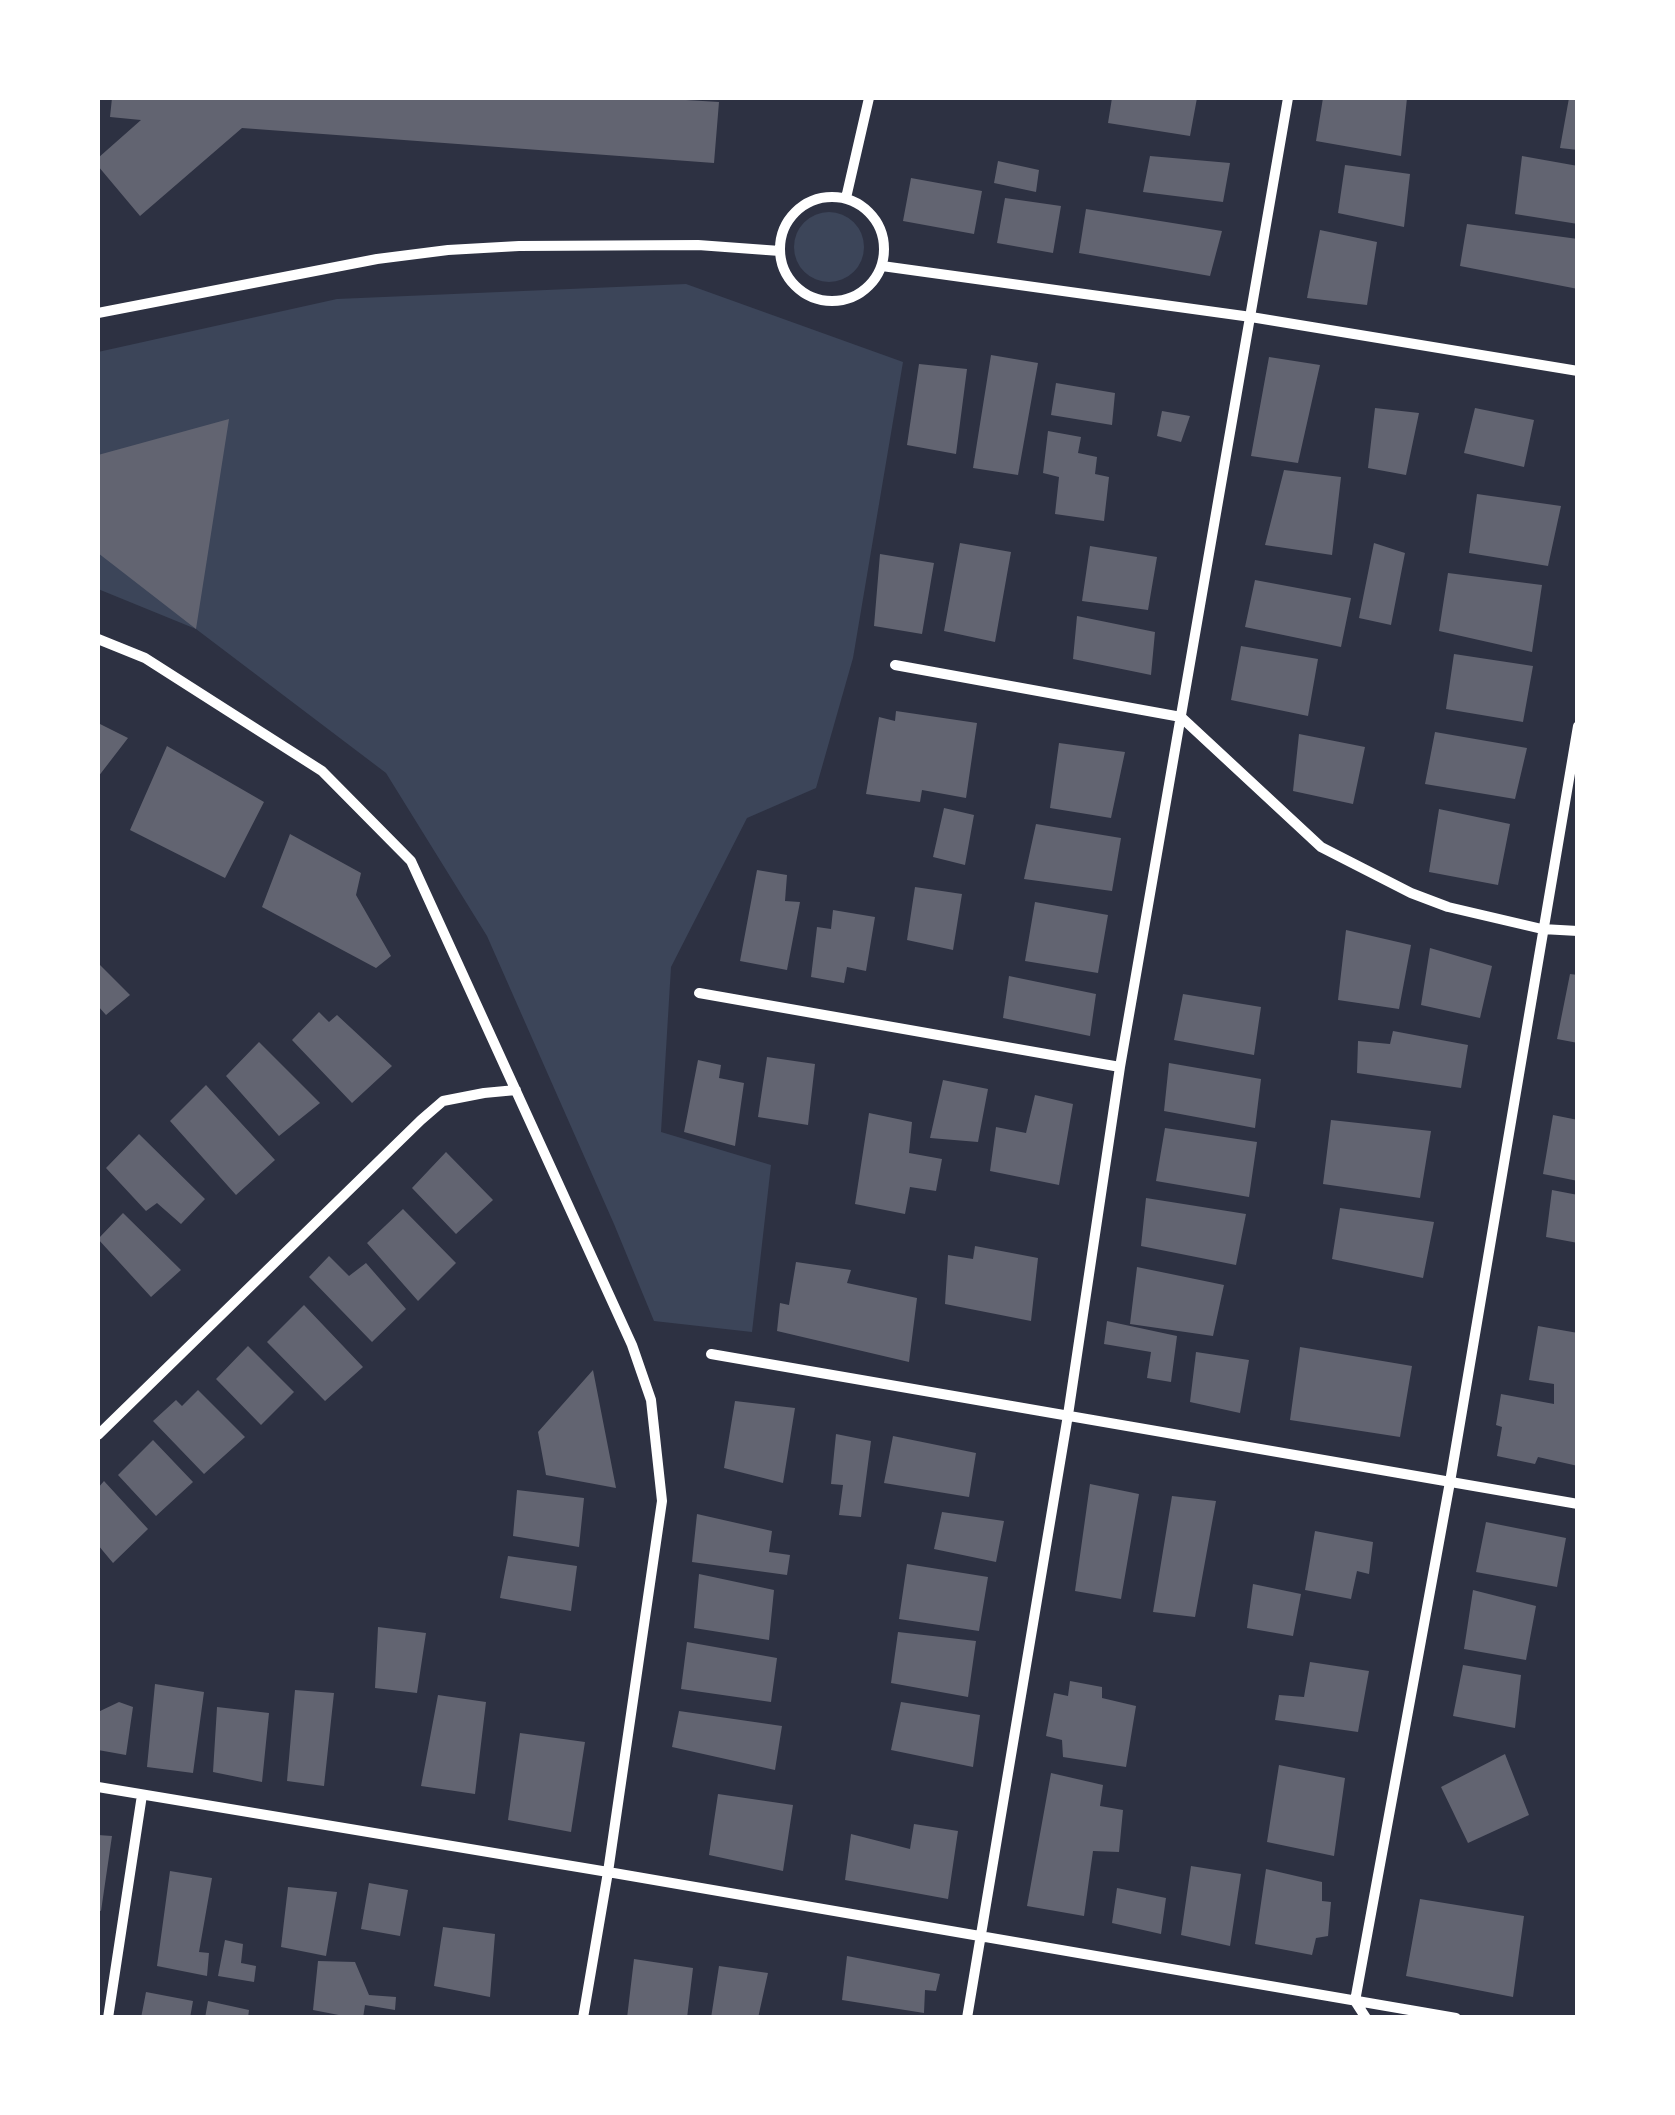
<!DOCTYPE html>
<style>
body{margin:0}
#map{position:relative;width:1675px;height:2115px;overflow:hidden;background:#2d3142;font-family:Ubuntu,sans-serif}
canvas{display:block}
.frame{position:absolute;inset:0;border:100px solid #fff;pointer-events:none}
</style>
<div id="map">
<canvas width="1675" height="2115"></canvas>
<div class="frame"></div>
</div>
<script>
const ctx = document.querySelector('canvas').getContext('2d');
ctx.lineJoin = 'round';
function paint(path, color) { ctx.fillStyle = color; ctx.fill(path, 'evenodd'); }
function strokePath(path, color, width, dash) { ctx.strokeStyle = color; ctx.lineWidth = width; ctx.lineCap = dash ? 'butt' : 'round'; ctx.setLineDash(dash || []); ctx.stroke(path); }
const green = new Path2D(`
 M794 247a35 35 0 1 1 70 0a35 35 0 1 1-70 0Z
 M686,284L903,362L853,658L816,788L747,818L671,967L661,1132L771,1165L752,1332L654,1321L614,1224L487,936L386,773L196,629L98,589V352L337,299Z`);
const building = new Path2D(`
 M112,98H653L719,102L714,163L242,128L140,216L98,166V158L141,120L110,117Z
 M1112,98H1197L1190,136L1108,123Z
 M1323,98H1407L1401,156L1316,141Z
 M1569,98H1578V150L1560,148Z
 M1150,156L1230,163L1223,202L1143,192Z
 M1522,156L1578,166V224L1515,214Z
 M998,161L1039,170L1036,192L994,183Z
 M1345,165L1410,174L1404,227L1338,213Z
 M911,178L982,191L974,234L903,221Z
 M1005,198L1061,206L1053,253L997,243Z
 M1086,209L1222,231L1210,276L1079,253Z
 M1467,224L1578,239V289L1460,266Z
 M1320,230L1377,242L1367,305L1307,298Z
 M991,355L1038,363L1018,475L973,468Z
 M1269,357L1320,365L1298,463L1251,456Z
 M919,364L967,369L956,454L907,445Z
 M1056,383L1115,393L1112,425L1051,415Z
 M1375,408L1419,413L1406,475L1368,468Z
 M1475,408L1534,420L1524,467L1464,453Z
 M1162,411L1190,416L1181,442L1157,436Z
 M229,419L196,629L98,553V455Z
 M1048,431L1081,437L1078,453L1097,457L1095,474L1109,477L1104,521L1055,514L1059,477L1043,473Z
 M1284,470L1341,477L1332,555L1265,545Z
 M1477,494L1561,506L1548,566L1469,553Z
 M960,543L1011,552L995,642L944,631Z
 M1374,543L1405,553L1391,625L1359,618Z
 M1090,546L1157,557L1148,610L1082,601Z
 M880,554L934,563L922,634L874,626Z
 M1448,573L1542,585L1532,652L1439,631Z
 M1255,580L1351,598L1341,647L1245,627Z
 M1077,616L1155,632L1151,675L1073,659Z
 M1241,646L1318,659L1308,716L1231,700Z
 M1454,654L1533,666L1523,722L1446,709Z
 M896,711L977,723L966,798L922,790L920,802L866,794L879,717L895,721Z
 M98,723L128,738L98,777Z
 M1435,732L1527,748L1515,799L1425,784Z
 M1299,734L1365,747L1353,804L1293,791Z
 M1059,743L1125,752L1111,818L1050,808Z
 M167,746L264,802L225,878L130,830Z
 M944,808L974,815L965,865L933,857Z
 M1439,809L1510,824L1498,885L1429,872Z
 M1036,824L1121,838L1112,891L1024,879Z
 M290,834L361,873L356,895L391,956L376,968L262,907Z
 M757,870L787,875L785,901L800,902L787,970L740,961Z
 M915,887L962,894L953,950L907,940Z
 M1035,902L1108,915L1098,973L1025,961Z
 M833,910L875,917L866,971L847,967L844,983L811,977L817,927L831,929Z
 M1346,930L1411,945L1399,1009L1338,1000Z
 M1430,948L1492,966L1480,1018L1421,1005Z
 M98,963L130,995L106,1015L98,1006Z
 M1570,974L1578,975V1043L1557,1039Z
 M1009,976L1096,994L1090,1036L1003,1018Z
 M1183,994L1261,1007L1254,1055L1174,1040Z
 M319,1012L329,1022L337,1015L392,1066L352,1103L292,1040Z
 M1393,1031L1468,1045L1461,1088L1357,1073L1358,1041L1390,1044Z
 M259,1042L320,1103L279,1136L226,1076Z
 M767,1057L815,1064L808,1125L758,1117Z
 M698,1060L721,1065L719,1078L744,1083L735,1146L684,1132Z
 M1169,1063L1261,1079L1255,1128L1164,1111Z
 M943,1080L988,1089L978,1142L930,1138Z
 M206,1085L275,1160L236,1195L170,1121Z
 M1035,1095L1073,1104L1059,1185L990,1171L996,1127L1026,1133Z
 M869,1113L912,1122L909,1153L942,1159L936,1191L910,1187L905,1214L855,1204Z
 M1553,1115L1578,1120V1181L1543,1174Z
 M1331,1120L1431,1131L1420,1198L1323,1184Z
 M1165,1128L1257,1142L1249,1197L1156,1181Z
 M139,1134L205,1199L181,1224L157,1203L146,1211L106,1168Z
 M446,1152L493,1200L456,1234L412,1188Z
 M1552,1190L1578,1195V1243L1546,1237Z
 M1146,1198L1246,1214L1236,1265L1141,1246Z
 M1340,1208L1434,1222L1423,1278L1332,1259Z
 M403,1209L456,1263L418,1301L367,1243Z
 M123,1213L181,1270L151,1297L98,1239Z
 M975,1246L1038,1258L1031,1321L945,1304L948,1255L973,1259Z
 M329,1256L349,1276L366,1263L406,1309L372,1342L309,1277Z
 M796,1262L851,1270L847,1283L917,1298L909,1362L777,1331L780,1303L789,1305Z
 M1137,1267L1224,1285L1213,1336L1130,1324Z
 M304,1305L363,1367L325,1401L267,1342Z
 M1107,1321L1177,1336L1171,1382L1147,1378L1151,1352L1104,1344Z
 M1538,1326L1578,1333V1466L1538,1457L1535,1464L1497,1456L1502,1427L1496,1425L1501,1394L1554,1404V1384L1529,1380Z
 M248,1346L294,1392L261,1425L216,1379Z
 M1300,1347L1412,1366L1400,1437L1290,1420Z
 M1196,1352L1249,1360L1240,1413L1190,1402Z
 M593,1370L616,1488L546,1475L538,1432Z
 M198,1390L245,1437L204,1474L153,1421L176,1400L182,1406Z
 M735,1401L795,1408L783,1483L724,1468Z
 M836,1434L871,1441L861,1517L839,1515L843,1485L831,1484Z
 M893,1436L976,1453L969,1497L884,1483Z
 M153,1440L193,1482L156,1516L118,1475Z
 M104,1481L148,1529L113,1563L98,1545V1488Z
 M1090,1484L1139,1494L1121,1599L1075,1591Z
 M517,1490L584,1498L579,1547L513,1536Z
 M1172,1496L1216,1501L1195,1617L1153,1612Z
 M942,1512L1004,1521L996,1562L934,1549Z
 M697,1514L772,1531L769,1552L790,1555L787,1575L692,1562Z
 M1486,1522L1566,1538L1557,1587L1476,1572Z
 M1315,1531L1373,1542L1369,1574L1357,1571L1351,1599L1305,1590Z
 M508,1556L577,1566L571,1611L500,1598Z
 M907,1564L988,1577L979,1631L899,1619Z
 M699,1574L774,1590L769,1640L694,1628Z
 M1253,1584L1301,1594L1293,1636L1247,1628Z
 M1473,1590L1536,1606L1526,1660L1464,1649Z
 M378,1627L426,1633L417,1693L375,1688Z
 M898,1632L976,1641L968,1697L891,1683Z
 M687,1642L777,1658L771,1702L681,1689Z
 M1310,1662L1369,1671L1358,1732L1275,1720L1279,1695L1304,1697Z
 M1463,1665L1521,1675L1515,1728L1453,1716Z
 M1070,1681L1102,1687V1698L1136,1706L1126,1767L1063,1757L1062,1740L1046,1736L1054,1693L1068,1696Z
 M155,1684L204,1692L193,1773L147,1767Z
 M295,1690L334,1693L324,1786L287,1781Z
 M438,1695L486,1702L475,1794L421,1786Z
 M119,1702L133,1707L126,1755L98,1750V1712Z
 M901,1702L980,1715L973,1767L891,1750Z
 M217,1707L269,1713L262,1782L213,1772Z
 M679,1711L782,1726L775,1770L672,1747Z
 M520,1733L585,1742L571,1832L508,1820Z
 M1505,1754L1529,1815L1468,1843L1441,1787Z
 M1279,1765L1345,1778L1334,1856L1267,1842Z
 M1051,1773L1103,1785L1100,1806L1123,1810L1119,1852L1093,1851L1084,1916L1027,1906Z
 M718,1794L793,1805L783,1871L709,1855Z
 M914,1824L958,1831L948,1899L845,1880L851,1834L910,1849Z
 M98,1835L112,1836L101,1911L98,1910Z
 M1191,1866L1241,1874L1230,1946L1181,1935Z
 M1266,1869L1322,1882V1901L1331,1902L1328,1936L1316,1938L1312,1955L1255,1944Z
 M170,1871L212,1878L199,1952L209,1953L207,1976L157,1966Z
 M369,1883L408,1890L400,1936L361,1929Z
 M288,1887L337,1892L326,1956L281,1947Z
 M1117,1888L1166,1898L1161,1934L1112,1923Z
 M1420,1899L1524,1916L1513,1997L1406,1976Z
 M443,1927L495,1934L490,1997L434,1986Z
 M225,1940L243,1944L241,1963L256,1966L254,1982L218,1976Z
 M847,1956L940,1974L936,1991L925,1990L924,2013L842,2000Z
 M634,1959L693,1968L687,2018H627Z
 M318,1961L355,1962L369,1995L396,1997L395,2010L365,2005L363,2018H354L313,2010Z
 M719,1966L768,1973L758,2018H711Z
 M146,1992L193,2001L190,2018H141Z
 M208,2001L249,2010L248,2018H205Z`);
const minor = new Path2D(`
 M780 249a52 52 0 1 1 104 0a52 52 0 1 1-104 0Z
 M846,198L869,98
 M882,266L1251,317L1578,371
 M98,313L377,259L448,250L519,246L698,245L780,251
 M98,639L145,658L322,771L411,861L632,1345L651,1400L662,1501L608,1872L583,2018
 M895,665L1181,717L1321,847L1411,893L1448,907L1542,929L1578,931
 M699,993L1120,1067
 M711,1354L1578,1504
 M98,1435L421,1120L443,1101L484,1093L516,1090
 M98,1787L608,1872L1456,2018
 M1355,2001L1450,1482L1578,726
 M1355,2001L1366,2018
 M108,2018L142,1795
 M967,2018L1068,1415L1120,1067L1288,98`);
paint(green, '#3c4559');
paint(building, '#626471');
strokePath(minor, '#fff', 10);
</script>
